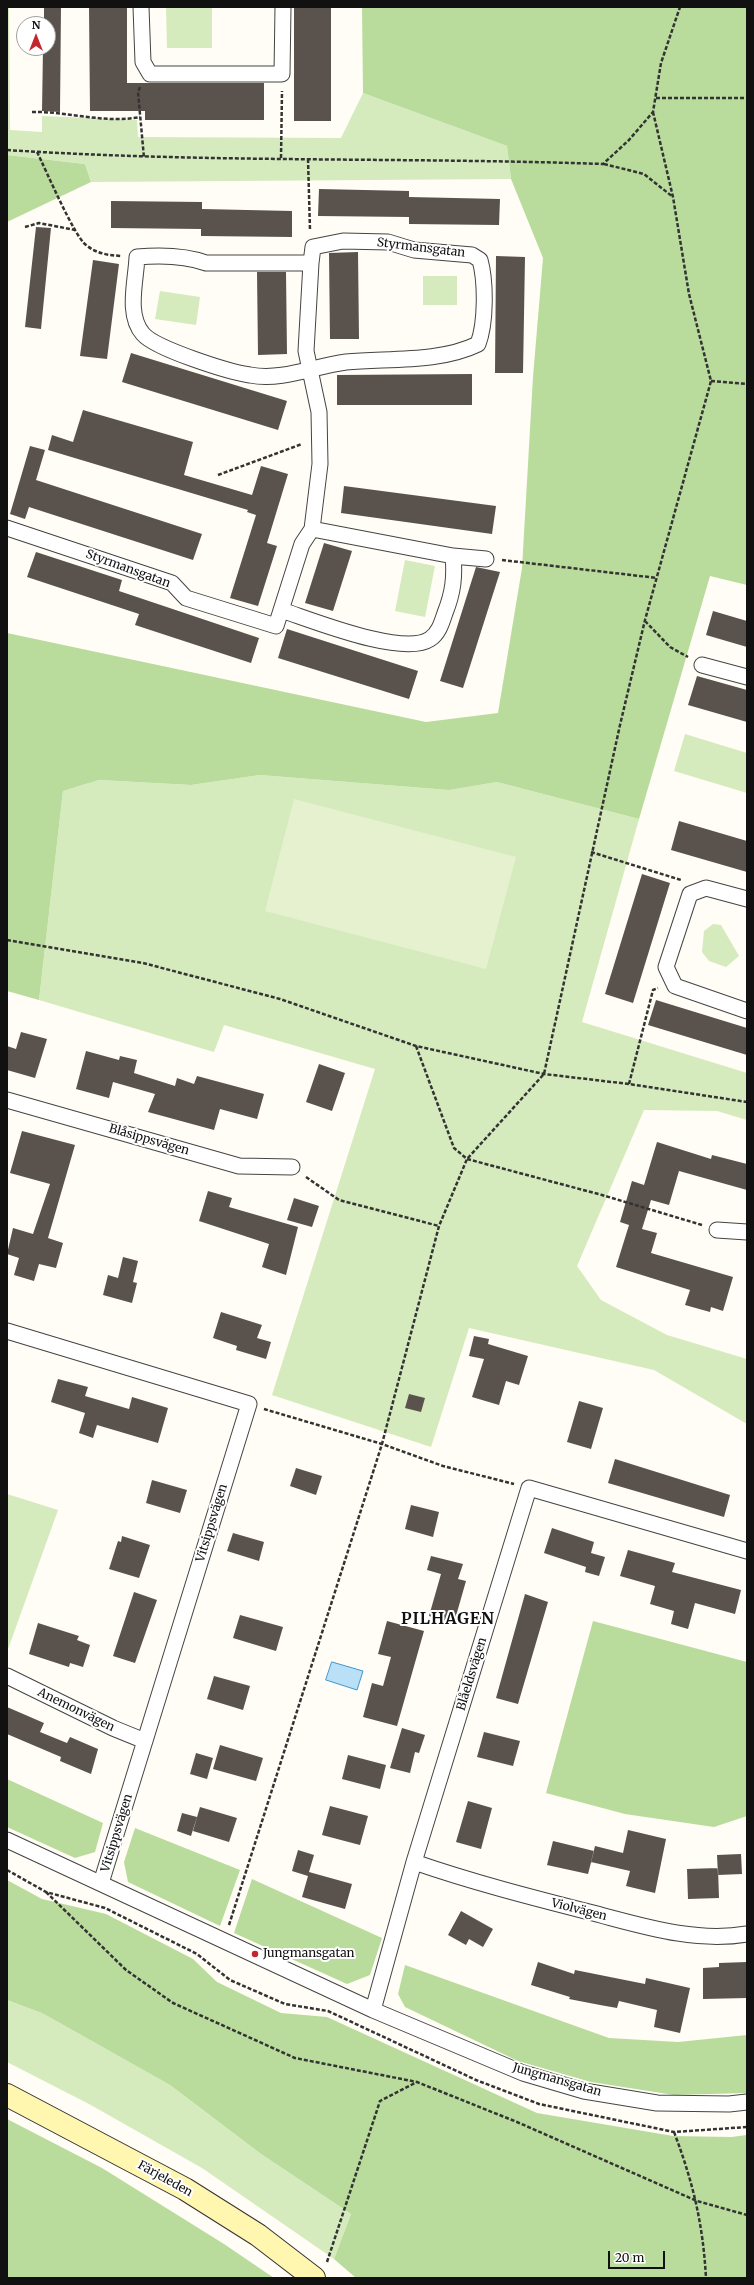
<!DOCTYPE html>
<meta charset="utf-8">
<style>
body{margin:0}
#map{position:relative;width:754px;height:2285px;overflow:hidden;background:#fffdf5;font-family:Merriweather,serif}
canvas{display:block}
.frame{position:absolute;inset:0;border:8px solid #111;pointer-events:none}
.north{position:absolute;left:16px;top:16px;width:40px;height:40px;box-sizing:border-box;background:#fff;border:1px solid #a0a0a0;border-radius:50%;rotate:0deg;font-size:11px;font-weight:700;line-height:16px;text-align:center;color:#111}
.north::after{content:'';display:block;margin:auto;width:14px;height:18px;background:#c4262e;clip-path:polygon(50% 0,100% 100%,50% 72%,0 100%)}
.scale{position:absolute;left:608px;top:2251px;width:57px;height:18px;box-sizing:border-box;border:2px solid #111;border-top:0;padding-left:5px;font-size:12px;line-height:14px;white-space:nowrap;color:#111;-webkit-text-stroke:3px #fff;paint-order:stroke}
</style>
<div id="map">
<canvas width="754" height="2285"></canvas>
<div class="frame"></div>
<div class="north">N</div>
<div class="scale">20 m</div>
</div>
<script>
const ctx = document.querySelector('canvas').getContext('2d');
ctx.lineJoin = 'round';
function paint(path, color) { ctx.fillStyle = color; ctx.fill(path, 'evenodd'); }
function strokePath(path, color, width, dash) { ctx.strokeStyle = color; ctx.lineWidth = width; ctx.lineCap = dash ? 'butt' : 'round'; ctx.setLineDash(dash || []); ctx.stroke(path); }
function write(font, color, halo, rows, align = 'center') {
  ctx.font = font + ' Merriweather,serif'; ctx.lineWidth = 4; ctx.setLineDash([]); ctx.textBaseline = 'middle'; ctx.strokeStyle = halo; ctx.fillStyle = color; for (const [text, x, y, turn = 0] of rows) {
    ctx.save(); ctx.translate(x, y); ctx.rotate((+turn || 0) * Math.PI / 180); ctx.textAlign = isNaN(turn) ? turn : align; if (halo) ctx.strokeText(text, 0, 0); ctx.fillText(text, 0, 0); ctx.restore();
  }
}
const green = new Path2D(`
 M7,7H9L10,130L42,132V116L137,120L138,137L341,138L363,93L507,146L511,179L91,182L85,164L7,155Z
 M166,7H212V48H167Z
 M423,276H457V305H423Z
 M160,291L200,297L196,325L155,319Z
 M405,560L435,566L425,617L395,611Z
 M685,734L747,753V793L674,771Z
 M260,775L449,790L497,782L639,819L582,1022L747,1073V1120L717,1111L644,1110L577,1266L601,1300L667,1335L747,1359V1424L654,1370L469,1328L431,1447L272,1395L375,1069L224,1025L214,1052L39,1000L63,791L99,780L191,785Z
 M713,924L721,925L739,956L726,967L709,961L702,952L704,931Z
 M7,1494L58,1510L7,1652Z
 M7,2000L42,2013L170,2085L261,2154L351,2214L334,2259L202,2168L89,2104L7,2062Z`);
const forest = new Path2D(`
 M362,7H747V585L710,576L639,819L497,782L449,790L260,775L191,785L99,780L63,791L39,1000L7,991V633L426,722L498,713L522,568L533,377L543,258L511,179L507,146L363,93Z
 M7,155L85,164L91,182L7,222Z
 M593,1621L747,1662V1816L714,1827L625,1814L546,1793Z
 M7,1779L103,1823L95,1852L75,1858L7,1827Z
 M135,1828L240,1870L220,1926L128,1882L124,1862Z
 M252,1879L382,1938L370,1975L347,1984L234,1933Z
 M7,1880L42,1899L106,1914L193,1959L217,1982L281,2013L327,2017L537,2113L673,2136L731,2137L747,2135V2278H356L334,2259L351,2214L261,2154L170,2085L42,2013L7,2000Z
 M405,1965L609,2038L678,2042L747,2035V2093L674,2095L591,2082L518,2061L405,2007L398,1994Z
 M7,2119L102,2168L224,2244L274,2278H7Z`);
const pitch = new Path2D(`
 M294,799L516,857L486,969L265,911Z`);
const water = new Path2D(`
 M332,1662L363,1671L357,1690L326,1680Z`);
const building = new Path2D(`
 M44,7H61L60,112L42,111L43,48H48V24H44Z
 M89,7H127V83H264V120H145V111H90Z
 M294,7H331V121H294Z
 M319,189L409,191V197L500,199L499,225L409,224V217L318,216Z
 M111,201L202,202V209L292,211V237L201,236V229L111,228Z
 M36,227L51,228L41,329L25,327Z
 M358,252L359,339H330L329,253Z
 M496,256L525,257L523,373H495Z
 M93,260L119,264L107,359L80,356Z
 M257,272H286L287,354L258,355Z
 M131,353L287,401L278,430L122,382Z
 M472,374V405H337V375Z
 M83,410L193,442L184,475L252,495L261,466L288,474L267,543L277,546L258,606L230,598L256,515L247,512L248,510L48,450L52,435L73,442Z
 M30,446L45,450L36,480L202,534L193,560L29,507L25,519L10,514Z
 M344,486L496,506L492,534L341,513Z
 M324,543L352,551L333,611L305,603Z
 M36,552L122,580L119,591L259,638L251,663L135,625L139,614L27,577Z
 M476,567L500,572L463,688L440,681Z
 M713,611L747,621V647L706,635Z
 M287,629L418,671L409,699L278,658Z
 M697,676L747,690V722L688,705Z
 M679,821L747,841V872L671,850Z
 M642,874L670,883L633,1003L605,994Z
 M656,1000L747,1028V1055L648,1025Z
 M21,1032L47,1039L35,1078L7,1070V1046L16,1049Z
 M86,1051L119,1060L120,1056L137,1060L134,1073L175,1086L177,1078L194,1084L197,1076L264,1094L257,1119L220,1109L214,1130L148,1112L155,1094L113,1082L109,1098L76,1089Z
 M319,1064L345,1073L332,1111L306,1102Z
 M22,1131L75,1145L48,1238L63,1243L56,1268L39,1264L34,1281L14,1275L19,1258L7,1254L13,1228L33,1234L50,1184L10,1173Z
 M657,1142L711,1159L712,1155L747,1164V1190L679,1171L669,1205L651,1200L642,1229L657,1233L651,1253L733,1277L723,1311L711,1307L710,1312L685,1305L690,1290L616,1267L629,1225L620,1222L632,1181L644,1185Z
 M208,1191L232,1198L229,1207L298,1227L286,1275L262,1267L269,1244L199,1221Z
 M294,1198L319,1206L312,1227L287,1220Z
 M123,1257L138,1261L133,1282L137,1283L132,1303L103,1295L108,1275L118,1278Z
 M221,1312L262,1325L257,1338L271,1342L266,1359L236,1350L237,1346L213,1338Z
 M474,1336L489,1339L488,1344L528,1356L519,1385L506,1381L499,1405L472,1397L484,1359L469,1356Z
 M58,1379L88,1387L85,1396L129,1409L132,1397L168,1408L158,1443L97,1425L93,1438L79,1433L85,1413L51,1402Z
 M409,1394L425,1398L421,1412L405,1408Z
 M579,1401L603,1408L591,1449L567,1442Z
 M615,1459L730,1495L724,1517L608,1483Z
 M296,1468L322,1476L316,1495L290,1486Z
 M152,1480L187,1490L180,1513L146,1503Z
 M411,1505L439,1512L433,1537L405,1529Z
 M552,1528L594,1542L591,1553L605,1557L599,1576L585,1572L586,1567L544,1553Z
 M233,1533L264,1542L259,1561L227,1551Z
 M122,1536L150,1545L139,1578L109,1569L118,1541L121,1542Z
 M628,1550L675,1563L672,1572L741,1590L735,1614L695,1603L688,1629L671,1624L674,1611L650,1604L655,1586L620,1576Z
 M431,1556L463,1564L458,1579L466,1581L454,1623L429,1616L441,1574L427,1570Z
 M134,1592L157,1600L135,1663L113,1656Z
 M525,1594L548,1602L518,1704L496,1698Z
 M240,1615L283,1627L276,1651L233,1638Z
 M387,1621L424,1631L397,1726L363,1717L372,1683L383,1686L391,1657L378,1654Z
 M38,1623L79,1636L77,1640L90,1645L83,1667L70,1663L69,1667L29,1654Z
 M214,1676L250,1686L243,1710L207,1699Z
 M7,1707L44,1723L40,1732L67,1743L70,1737L98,1749L91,1774L60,1761L61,1757L7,1734Z
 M402,1728L425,1735L419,1753L415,1752L410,1773L390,1768Z
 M484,1732L520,1741L513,1766L477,1757Z
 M220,1745L263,1758L256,1781L213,1769Z
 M196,1753L213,1758L207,1779L190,1774Z
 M348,1755L386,1765L380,1789L342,1779Z
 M468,1801L492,1808L481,1849L456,1842Z
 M330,1806L368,1816L360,1845L322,1835Z
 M200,1807L237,1818L229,1842L193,1831Z
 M182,1813L197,1817L191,1836L177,1831Z
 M628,1830L666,1839L655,1893L626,1886L630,1871L591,1862L595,1846L623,1853Z
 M553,1841L594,1851L588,1874L547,1865Z
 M298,1850L314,1855L309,1872L352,1884L345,1909L302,1897L308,1876L292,1871Z
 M741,1854L742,1874L718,1875L717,1855Z
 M718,1868L719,1898L688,1899L687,1869Z
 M461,1911L493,1929L483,1947L469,1939L466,1945L448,1935Z
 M538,1962L574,1974L575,1970L645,1984L646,1978L690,1988L680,2033L654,2027L657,2010L619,2001L617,2008L600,2005L569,1999L570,1997L531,1985Z
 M747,1962V1998L703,1999V1968L719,1967V1963Z`);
const path = new Path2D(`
 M140,87L138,92L144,158
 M656,98H747
 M32,112C67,111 105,124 140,117
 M7,150C206,163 405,157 603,164L629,140L653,112L661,63L680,7
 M37,152C46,170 74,236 86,245C97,254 108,255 121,256
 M281,158L282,91
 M308,159L310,230
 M604,164L644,174L673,197
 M25,227L39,223L75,230
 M711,381L747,384
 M218,475L302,444
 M502,560L657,578
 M645,621L670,647L688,657
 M591,852L681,880
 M7,940L143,963L280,999L416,1046L544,1074L629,1084L747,1102
 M416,1046L454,1148L467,1159L602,1195L702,1225
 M629,1084L653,990L658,988
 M306,1177L339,1200L439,1226
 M264,1409L382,1444L443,1466L514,1484
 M7,1870L46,1892L105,1908L197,1954L230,1980L285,2004L328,2011L476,2080L539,2104L674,2132L747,2127
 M46,1892L126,1970L173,2003L295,2058L417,2082
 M229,1925L382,1444L439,1226L467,1159L544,1074L620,725L645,620L711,381L689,294L673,197L653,112
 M674,2132C693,2182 703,2224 706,2278
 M327,2262L380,2101L417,2082L517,2122L697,2201L747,2215`);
const minor = new Path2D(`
 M141,7L143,62L150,74H282L283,7
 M343,241L388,242L414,250L472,255L480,260C486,282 486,323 478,344C439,363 388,358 346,362C314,366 283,381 250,375C229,372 156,349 143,334C126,315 136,281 137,257C160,255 184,255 206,263H311L313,247Z
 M7,528L172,583L186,598L276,626L302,544L312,529L320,464L319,412L306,351L311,263
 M453,556L486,559
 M281,610C312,620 403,657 430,639C439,633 442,622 445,613C453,593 455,577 453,556L312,529
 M702,665L747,677
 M747,899L706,888L690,894L666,967L675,986L747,1011
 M7,1100L239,1166L292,1167
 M717,1230L747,1232
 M7,1331L249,1404L101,1883
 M7,1676L113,1728L145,1741
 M7,1840L373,2010L523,2073L584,2091L657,2103L729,2104L747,2102
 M414,1862C472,1882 530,1897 589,1912C640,1925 693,1943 747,1934
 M373,2010L414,1862L529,1488L747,1551`);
const secondary = new Path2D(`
 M7,2095L185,2189L258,2235L314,2278`);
const markers = [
 [255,1954,4,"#c4262e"]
];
const streetNames = [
 ["Styrmansgatan",421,248,7],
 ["Styrmansgatan",128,569,20],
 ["Blåsippsvägen",149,1140,16],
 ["Vitsippsvägen",212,1523,-73],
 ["Blåeldsvägen",472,1674,-73],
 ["Anemonvägen",76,1710,26],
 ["Vitsippsvägen",117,1833,-73],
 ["Violvägen",579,1910,14],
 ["Jungmansgatan",557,2080,16],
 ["Färjeleden",165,2179,29]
];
const poiNames = [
 ["Jungmansgatan",263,1954]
];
const districtNames = [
 ["PILHAGEN",448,1619]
];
paint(green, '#d5ebbd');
paint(forest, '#b9dc9c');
paint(pitch, '#e6f2cf');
paint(water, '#b9e0f7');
strokePath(water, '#3f96cf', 1);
paint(building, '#5a524d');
strokePath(minor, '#444', 17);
strokePath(secondary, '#333', 24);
strokePath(path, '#333', 2.5, [4, 2]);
strokePath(minor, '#fff', 15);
strokePath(secondary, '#fff6b0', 22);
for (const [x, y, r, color] of markers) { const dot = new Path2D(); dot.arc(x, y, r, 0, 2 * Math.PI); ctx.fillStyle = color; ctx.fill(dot); strokePath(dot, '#fff', 1.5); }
write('12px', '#111', '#fff', streetNames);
write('12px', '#111', '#fff', poiNames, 'left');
ctx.letterSpacing = '1px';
write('bold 16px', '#111', '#fff', districtNames);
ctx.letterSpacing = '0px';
</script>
